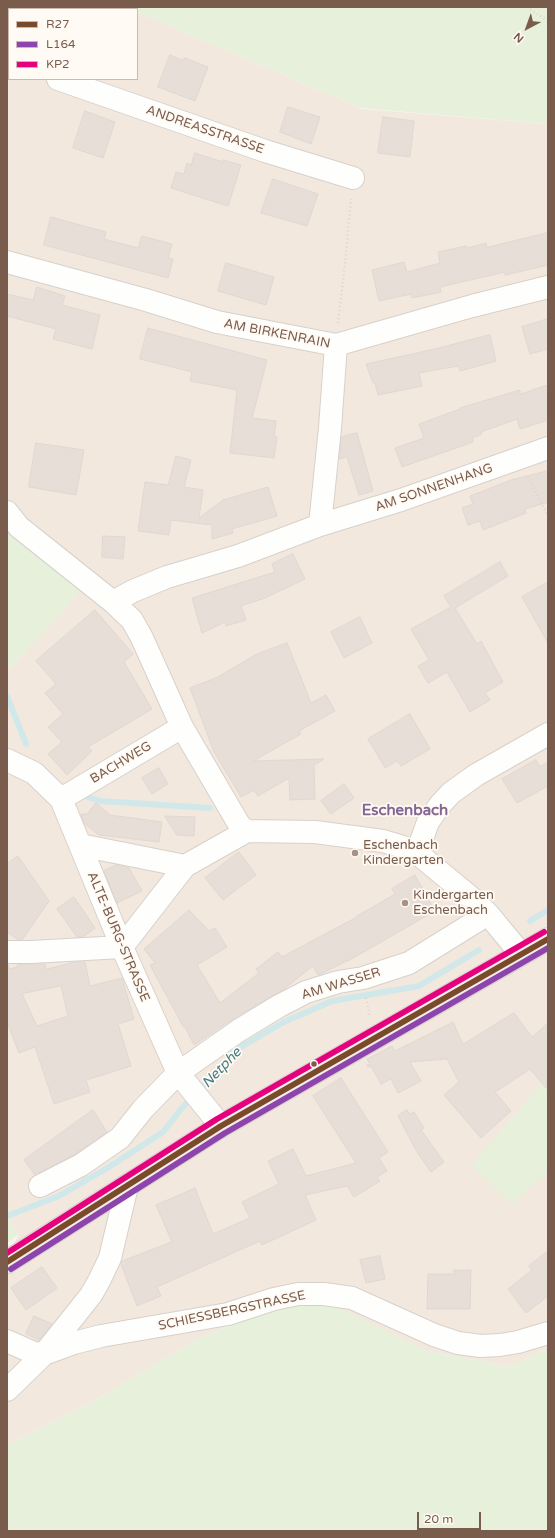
<!DOCTYPE html>
<style>
body{margin:0}
#map{position:relative;width:555px;height:1538px;overflow:hidden;background:#f9f5f0;font-family:"Varela Round",sans-serif}
canvas{display:block}
.frame{position:absolute;inset:0;border:8px solid #7a5c4d;pointer-events:none}
.legend{position:absolute;left:8px;top:8px;width:130px;height:72px;box-sizing:border-box;background:#fffaf3;border:1px solid #cabbb1;margin:0;padding:5px 7px;list-style:none;font-size:12px;color:#7a5c4d}
.legend li{display:flex;align-items:center;gap:8px;height:20px}
.legend b{width:20px;border:1px solid #cabbb1}
.north{position:absolute;left:507px;top:8px;width:40px;height:40px;-webkit-text-stroke:3px #fffaf3;paint-order:stroke;rotate:221deg;font-size:11px;font-weight:700;line-height:16px;text-align:center;color:#7a5c4d}
.north::after{content:'';display:block;margin:auto;width:14px;height:18px;background:#7a5c4d;clip-path:polygon(50% 0,100% 100%,50% 72%,0 100%)}
.scale{position:absolute;left:417px;top:1512px;width:64px;height:18px;box-sizing:border-box;border:2px solid #7a5c4d;border-top:0;padding-left:5px;font-size:12px;line-height:14px;white-space:nowrap;color:#7a5c4d;-webkit-text-stroke:3px #fffaf3;paint-order:stroke}
</style>
<div id="map">
<canvas width="555" height="1538"></canvas>
<div class="frame"></div>
<ul class="legend">
<li><b style="height:5px;background:#7a4b2a"></b>R27</li>
<li><b style="height:5px;background:#8e44ad"></b>L164</li>
<li><b style="height:5px;background:#e5007d"></b>KP2</li>
</ul>
<div class="north">N</div>
<div class="scale">20 m</div>
</div>
<script>
const ctx = document.querySelector('canvas').getContext('2d');
ctx.lineJoin = 'round';
function paint(path, color) { ctx.fillStyle = color; ctx.fill(path, 'evenodd'); }
function strokePath(path, color, width, dash) { ctx.strokeStyle = color; ctx.lineWidth = width; ctx.lineCap = dash ? 'butt' : 'round'; ctx.setLineDash(dash || []); ctx.stroke(path); }
function write(font, color, halo, rows, align = 'center') {
  ctx.font = font + ' "Varela Round",sans-serif'; ctx.lineWidth = 3.5; ctx.setLineDash([]); ctx.textBaseline = 'middle'; ctx.strokeStyle = halo; ctx.fillStyle = color; for (const [text, x, y, turn = 0] of rows) {
    ctx.save(); ctx.translate(x, y); ctx.rotate((+turn || 0) * Math.PI / 180); ctx.textAlign = isNaN(turn) ? turn : align; if (halo) ctx.strokeText(text, 0, 0); ctx.fillText(text, 0, 0); ctx.restore();
  }
}
const residential = new Path2D(`
 M7,7H126L131,9H9V79H137V12L363,109L548,124V1348L510,1367L428,1351L391,1334L289,1301L200,1338L105,1395L7,1446V1262L18,1235L7,1215V667L10,669L82,589L7,520Z`);
const green = new Path2D(`
 M126,7H548V124L361,108L137,12V9H131Z
 M7,520L83,589L10,669L7,667Z
 M548,1076V1172L512,1204L471,1166Z
 M7,1215L18,1235L7,1243Z
 M289,1301L325,1302L428,1351L510,1367L548,1348V1531H7V1446L105,1395L200,1338Z`);
const stream = new Path2D(`
 M7,696L26,744
 M84,796L100,801L210,808
 M530,921L548,910
 M7,1216L59,1196L109,1167L163,1132L181,1109L239,1048L284,1022L332,1001L419,986L479,950`);
const building = new Path2D(`
 M170,55L182,60L185,58L208,67L195,101L158,87Z
 M288,107L320,117L311,144L280,132Z
 M85,111L115,122L103,158L73,148Z
 M383,117L414,121L410,157L378,153Z
 M195,153L223,162V160L241,165L228,206L171,188L176,172L184,174L187,163L191,165Z
 M273,179L318,194L307,226L261,213Z
 M51,217L106,232L104,239L138,248L142,236L172,244L168,258L173,259L168,278L44,245Z
 M548,233V265L505,275V272L440,287L441,292L412,298L411,294L379,301L372,270L404,262L407,272L440,263L438,252L466,246L467,248L486,243L487,247Z
 M226,263L274,277L266,305L218,291Z
 M37,287L65,296L62,305L100,315L92,349L53,339L56,329L7,316V294L33,300Z
 M548,319V349L530,354L522,327Z
 M148,328L267,360L252,418L276,421L274,437H277L274,458L230,453L237,390L190,381L192,372L140,359Z
 M490,335L496,361L460,371L458,366L419,373L422,386L378,395L375,383H373L366,364L435,349Z
 M548,385V420L520,429L517,419L481,432L482,434L472,438L473,442L402,467L395,448L424,438L419,424L460,409V408L520,390V394Z
 M357,433L373,491L359,495L347,457L339,459L342,437Z
 M36,443L84,450L76,495L29,487Z
 M176,456L191,460L184,487L203,490L199,518L223,500L268,487L277,516L232,529L233,533L212,539V525L171,520L169,535L138,531L145,482L168,485Z
 M548,471V502L525,509L526,513L483,530L480,521L468,525L462,508L473,504L470,496L511,480Z
 M103,536L125,537L123,559L102,557Z
 M293,554L305,579L265,598L241,606L246,620L226,626L225,622L202,633L192,598L275,572L272,564Z
 M500,562L508,576L455,608L477,644L481,641L503,682L485,693L490,700L470,712L447,672L428,683L418,666L429,660L411,629L451,607L444,596Z
 M548,582V643L522,597Z
 M95,610L133,654L124,662L152,709L88,747L92,751L67,775L48,754L62,742L48,727L63,714L45,693L56,684L36,661Z
 M360,617L372,643L344,658L331,632Z
 M287,643L311,703L326,695L335,711L299,731L301,734L253,761L324,759L314,765L315,799L290,800L289,778L258,796L254,790L241,797L214,752L190,688L218,677L255,655Z
 M410,714L430,749L401,766L397,761L385,768L368,739Z
 M536,760L540,767L548,762V786L517,803L502,779Z
 M159,768L168,784L152,794L142,778Z
 M344,784L354,798L331,814L321,801Z
 M96,803L110,815L162,822L159,842L99,835L84,823L81,814H87Z
 M165,816L195,817L194,836L177,835Z
 M239,852L256,875L223,900L205,878Z
 M18,856L49,901L22,940H18L7,932V864Z
 M116,865L129,868L142,891L117,903L104,871Z
 M415,875L435,911L348,961V960L319,975H318L313,966L284,989L231,1020L194,1045L185,1027L184,1028L150,965L155,963L144,949L189,910L209,931L215,928L227,947L197,965L220,1003L259,973L256,969L278,952L282,957L357,917V916L395,894L392,889Z
 M74,897L95,928L83,937H77L57,909Z
 M75,962H85L90,986L122,978L134,1019L118,1024L131,1066L86,1080L90,1092L54,1104L35,1047L19,1053L7,1022V964L10,969L17,967L18,964H45L46,969ZM61,986L68,1016L37,1026L22,994Z
 M514,1013L532,1037L548,1023V1090L530,1069L495,1092L511,1111L481,1138L444,1095L459,1082L447,1059L410,1062L421,1081L398,1093L391,1079L381,1084L371,1066L368,1067L367,1065L370,1064L367,1059L392,1046L395,1051L453,1022L463,1044Z
 M341,1078L388,1152L379,1158L387,1171L377,1177L380,1181L354,1197L347,1186L305,1195L316,1220L262,1245L260,1241L157,1287L161,1296L137,1306L121,1264L122,1261L172,1242L156,1205L195,1188L213,1234L250,1218L242,1202L279,1184L268,1161L293,1149L306,1176L356,1163L313,1096Z
 M93,1110L107,1132L75,1154L35,1175L24,1160Z
 M407,1110L410,1114L414,1112L424,1128L421,1130L444,1162L431,1172L417,1152L398,1116Z
 M548,1251V1296L526,1313L508,1289L532,1270L529,1266Z
 M380,1256L385,1279L366,1283L360,1260Z
 M42,1267L57,1288L26,1310L11,1288Z
 M454,1270H471L470,1309H427L428,1274H454Z
 M34,1316L52,1324L39,1340L26,1334Z`);
const path = new Path2D(`
 M527,7L548,21
 M338,323L346,255L351,199
 M528,477L548,516
 M366,998L370,1017`);
const minor = new Path2D(`
 M7,61L9,62
 M58,79L265,151L353,178
 M7,262L146,300L217,322L336,345L472,306L548,287
 M7,512L19,527L113,602L132,620L142,638L182,727L240,826L247,831L315,832L383,841L400,846L417,853L475,901L488,914L521,954
 M320,525L330,428L336,345
 M113,602L133,591L167,577L238,556L320,525L401,500L548,448
 M7,760L34,773L61,799L122,947L178,1073L221,1126
 M61,799L182,727
 M80,845L185,866
 M417,853L428,822L439,806L451,793L476,775L548,734
 M122,947L185,866L247,831
 M7,952H31L122,947
 M40,1186L81,1165L120,1138L143,1109L178,1073L238,1031L279,1006L306,992L338,982L363,978L409,963L488,914
 M7,1341L34,1353L44,1354L74,1343L101,1336L228,1314L274,1299L298,1294H324L352,1298L434,1335L458,1343L481,1346L500,1345L518,1342L548,1333
 M7,1390L44,1354L91,1295L99,1281L110,1258L127,1186`);
const major = new Path2D(`
 M7,1262L221,1126L548,939`);
const bus1 = new Path2D(`
 M7,1262L221,1126L548,939`);
const bus2 = new Path2D(`
 M11,1269L225,1133L548,948`);
const bus3 = new Path2D(`
 M7,1253L217,1119L544,932`);
const markers = [
 [355,853,4,"#a69286"],
 [405,903,4,"#a69286"],
 [314,1064,3.5,"#7a5c4d"]
];
const streetNames = [
 ["ANDREASSTRASSE",205,130,19],
 ["AM BIRKENRAIN",277,334,11],
 ["AM SONNENHANG",434,488,-19],
 ["BACHWEG",121,763,-31],
 ["ALTE-BURG-STRASSE",118,937,67],
 ["AM WASSER",341,984,-17],
 ["SCHIESSBERGSTRASSE",232,1311,-12]
];
const poiNames = [
 ["Eschenbach",363,846],
 ["Kindergarten",363,861],
 ["Kindergarten",413,896],
 ["Eschenbach",413,911]
];
const waterNames = [
 ["Netphe",222,1068,-46]
];
const quarterNames = [
 ["Eschenbach",405,811]
];
paint(residential, '#f2e8de');
paint(green, '#e7f0db');
strokePath(stream, '#d0e8ea', 6);
paint(building, '#e6ded7');
strokePath(building, '#e2d8d2', 1);
strokePath(minor, '#d7d1cb', 24);
strokePath(major, '#dad1cc', 24);
strokePath(path, '#dcd5d0', 2.5, [1, 3]);
strokePath(minor, '#fefefd', 22);
strokePath(major, '#f3eee8', 22);
strokePath(bus1, '#7a4b2a', 6);
strokePath(bus2, '#8e44ad', 6);
strokePath(bus3, '#e5007d', 6);
for (const [x, y, r, color] of markers) { const dot = new Path2D(); dot.arc(x, y, r, 0, 2 * Math.PI); ctx.fillStyle = color; ctx.fill(dot); strokePath(dot, '#fffaf3', 1.5); }
write('13px', '#7a5c4d', '#fffaf3', streetNames);
write('13px', '#7a5c4d', '#fffaf3', poiNames, 'left');
write('italic 14px', '#437c86', '#fffaf3', waterNames);
write('bold 15px', '#846695', '#fffaf3', quarterNames);
</script>
